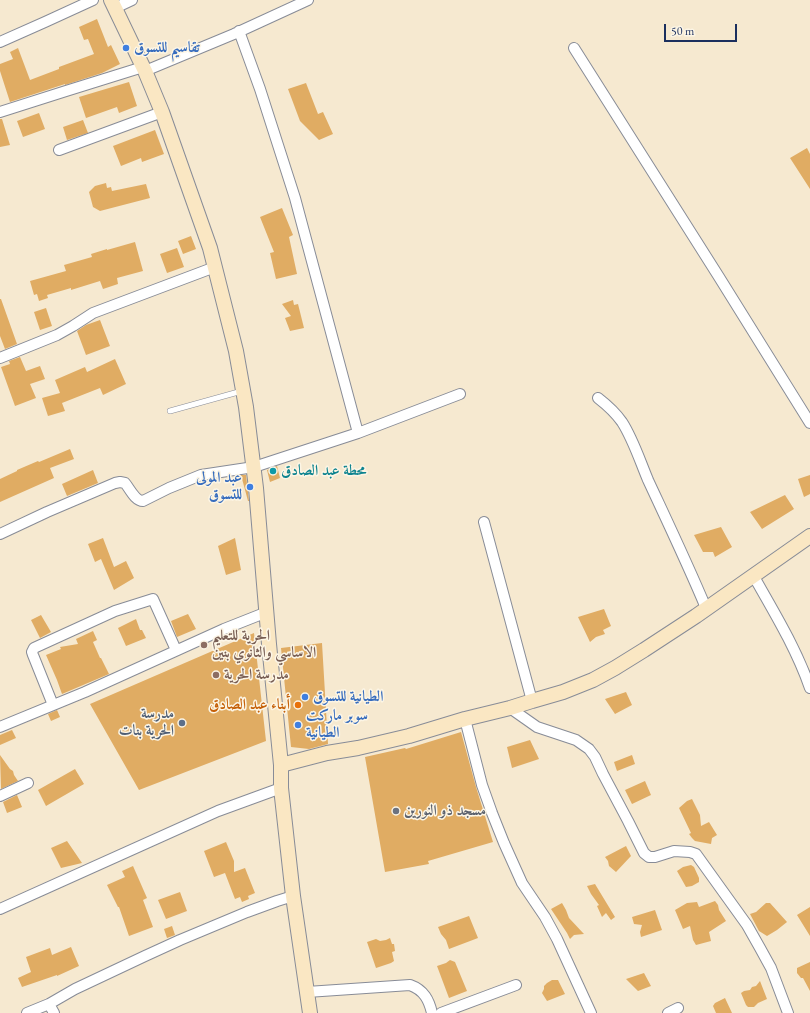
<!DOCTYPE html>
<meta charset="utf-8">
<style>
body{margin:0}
#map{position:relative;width:810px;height:1013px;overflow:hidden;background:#f6e9d0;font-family:"EB Garamond",serif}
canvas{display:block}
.scale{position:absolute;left:664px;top:24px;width:73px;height:18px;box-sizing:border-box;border:2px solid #1b2f5e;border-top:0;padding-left:5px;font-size:12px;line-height:14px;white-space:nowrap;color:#1b2f5e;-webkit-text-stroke:3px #fcf5e5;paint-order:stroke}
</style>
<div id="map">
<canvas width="810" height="1013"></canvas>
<div class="scale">50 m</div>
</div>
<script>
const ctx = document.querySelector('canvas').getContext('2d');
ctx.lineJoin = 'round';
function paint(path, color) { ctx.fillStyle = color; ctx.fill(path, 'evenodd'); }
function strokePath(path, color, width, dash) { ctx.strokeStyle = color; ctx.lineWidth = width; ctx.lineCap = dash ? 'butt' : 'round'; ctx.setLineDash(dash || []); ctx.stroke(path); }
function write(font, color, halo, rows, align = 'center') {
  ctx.font = font + ' "EB Garamond",Amiri,serif'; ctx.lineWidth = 3; ctx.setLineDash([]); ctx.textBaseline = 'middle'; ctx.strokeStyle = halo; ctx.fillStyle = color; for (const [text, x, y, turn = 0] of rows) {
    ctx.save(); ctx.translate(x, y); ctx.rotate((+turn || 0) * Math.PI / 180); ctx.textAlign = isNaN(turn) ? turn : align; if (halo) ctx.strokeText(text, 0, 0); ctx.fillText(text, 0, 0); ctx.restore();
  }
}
const building = new Path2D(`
 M97,19L108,47L111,45L120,64L102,73L65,85V84L10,102L0,71V64L13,59L10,52L18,48L30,80L59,69V67L94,54L88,39L84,40L79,27Z
 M129,82L137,106L119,113L117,107L86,118L79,97Z
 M306,83L318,114L323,112L333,134L319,140L300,121L288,89Z
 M39,113L45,129L23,137L17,121Z
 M0,119H2L10,145L0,147Z
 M83,120L88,133L67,140L63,127Z
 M155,130L164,154L142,162L141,158L121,166L113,146Z
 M807,148L810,154V189L790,158Z
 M106,183L107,188L111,187L112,191L146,184L150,198L100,211L93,207L89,192L95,186Z
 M282,208L293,235L289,237L297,274L276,279L270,253L274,252L260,217Z
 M191,236L196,249L183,254L178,241Z
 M135,242L143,271L117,278L118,284L103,289L100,281L71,290V288L47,295L48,298L39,301L37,294L34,295L30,281L66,271L64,265L92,257L91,254L107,249V250Z
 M177,248L184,267L167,273L160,254Z
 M0,299H1L17,344L5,349L0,336Z
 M293,300L294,305L298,304L304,328L290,331L285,318L291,316L282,304Z
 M46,308L52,326L40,330L34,312Z
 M100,320L110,346L86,355L77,331L86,325Z
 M20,357L26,371L40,366L45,379L30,384L36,398L15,406L1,367L10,364L9,361Z
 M115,359L126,384L103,395L100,388L62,403L65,411L48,416L42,398L60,393L55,380L85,367L87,372Z
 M70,449L74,459L50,468L54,478L0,502V479L17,471V470L38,461L39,462Z
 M277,466L280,478L270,482L267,470Z
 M93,470L98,483L67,496L62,484Z
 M241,475H246L249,501H248Z
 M810,475V494L804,497L798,479Z
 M785,495L794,509L762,529L750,512Z
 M721,527L732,547L715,557L713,552H703L694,535Z
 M103,538L114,567L126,561L134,578L114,590L101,559L95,562L88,544Z
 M235,538L241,570L226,575L218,546Z
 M604,609L611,626L603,630L605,634L596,637L590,642L578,617Z
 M188,614L196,629L177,637L171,621Z
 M41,615L51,632L40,638L31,620Z
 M136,619L140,630H142L146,638L126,646L118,628Z
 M93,631L97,640L93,642L100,658H101L109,674L62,694L57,680L46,655L61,649L60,647L78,644L76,639Z
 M254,633L266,741L139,790L90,704Z
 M322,643L328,744L309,749L291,747L281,648Z
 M626,692L632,705L615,714L605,699Z
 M57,710L60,717L51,721L48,714Z
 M12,730L16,738L0,745V735Z
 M461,732L476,787L493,842L428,861L429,864L385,872L365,757L405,748L406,749Z
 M530,740L539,759L512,768L507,747Z
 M0,755L10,769L13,771L14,775L18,781L1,789Z
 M632,755L635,764L617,771L614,762Z
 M75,769L84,784L46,806L38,790Z
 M645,781L651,795L632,804L625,790Z
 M17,795L22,807L7,813L3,802Z
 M692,799L700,815L701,826L709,822L717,835L712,838L711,844L695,841L692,838L689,834L691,833L679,808L687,801Z
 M67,841L82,863L61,868L51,848Z
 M226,842L234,861V872L245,868L255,893L248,896L249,899L242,902L240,897L235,899L225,873L214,877L204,851Z
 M626,846L631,856L616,872L609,866L608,861L605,857Z
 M691,865L694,867L699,878V882L692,886L686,887L677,871L683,867Z
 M133,866L147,898L143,900L153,927L129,936L119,907H118L107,885L125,877L122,871Z
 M595,884L615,917L611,920L606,913L602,917L597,906L599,905L591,894L587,886Z
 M180,892L187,911L166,919L158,900Z
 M715,901L718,905L719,910L726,921L709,932L711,941L696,945L693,940L690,926L683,929L675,910L687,903L697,902L699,907Z
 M562,903L566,910L569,918L584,934L574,935L570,939L567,933L551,909Z
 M766,903H770L787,922L777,930L767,936L759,931L750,914L756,912Z
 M810,907V936L797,915Z
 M655,910L662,930L641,937L640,932L642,925L634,924L632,917Z
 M469,916L478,938L449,949L446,940L441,934L438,927Z
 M172,926L175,935L167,938L164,929Z
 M390,938L392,944H394L395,951L392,952L394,961L391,963L376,968L367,942L376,939L380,941L386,940Z
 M71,947L79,966L57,976V975L22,987L18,978L31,972L26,957L50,948L52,955Z
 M450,960L455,962L467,991L449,998L437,966L446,963Z
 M810,962V991L803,978H801L797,973V968Z
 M644,973L651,986L638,991L626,979Z
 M552,980H558L565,994L547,1001L542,993L544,989V986L547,983Z
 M760,981L767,999L758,1003L754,1007H748L746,1005L741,993L744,991L750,990L752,987L756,986Z
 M725,998L732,1013H716L713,1006L715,1003Z`);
const lane = new Path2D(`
 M170,411L242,391`);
const street = new Path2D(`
 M115,8L132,0
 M239,31L260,89L295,198L358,433
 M0,42L45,22L93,0
 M574,48L719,277L810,423
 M145,71L234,34L308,0
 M0,112L66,91L143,67
 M59,150L162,112
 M0,358L57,335L73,326L93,313L215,267
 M598,398C607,405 615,412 622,422C633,439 640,461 648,480C668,523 688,565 706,608
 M484,522L532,701
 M0,534L47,512L115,483L120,482L125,483C130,489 135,501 143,501L169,488L201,475L254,467L358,433L460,394
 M753,575C774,612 796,648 810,688
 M53,705L33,655L32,652L34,648L115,611L153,599L176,650
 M510,708L537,727L576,740L589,749L595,757L603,774L628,821L644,853L649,857H655L674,851L690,852L696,854L747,925L760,948L771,968L788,1013
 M465,719L482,785L492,813L504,843L522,883L545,917L557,939L591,1013
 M0,727L85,692L224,629L267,612
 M0,796L28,783
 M0,909L218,811L281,788
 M307,992L410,985C424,990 429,1000 432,1013
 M49,1004L54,1013
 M27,1013L49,1004L75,989L145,956L180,940L247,912L277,901L293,896
 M441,1013L516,985
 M668,1013L678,1008`);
const secondary = new Path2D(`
 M111,0L145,71L162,112L210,248L236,351L246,407L256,488L269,644L281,765V788L293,896L310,1013
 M281,765L327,753L358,748L409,736L465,719L510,708L532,701L563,692L593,680L615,668L644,650L696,616L810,536`);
const markers = [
 [126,48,4,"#3f7fe0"],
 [273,471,4,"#0f9aa8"],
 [250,487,4,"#3f7fe0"],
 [204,645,4,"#8d6e63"],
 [216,675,4,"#8d6e63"],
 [305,697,4,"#3f7fe0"],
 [298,705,4,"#e8710a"],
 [182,723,4,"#5c6f8a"],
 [298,725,4,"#3f7fe0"],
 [396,811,4,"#6b7280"]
];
const shopNames = [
 ["تقاسيم للتسوق",134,48],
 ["عبد المولى",242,478,"right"],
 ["للتسوق",242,495,"right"],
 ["الطيانية للتسوق",313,697],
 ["سوبر ماركت",306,716],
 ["الطيانية",306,733]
];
const cultureNames = [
 ["محطة عبد الصادق",281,471]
];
const educationNames = [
 ["الحرية للتعليم",212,636],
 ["الاساسي والثانوي بنين",212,653],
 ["مدرسة الحرية",224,675]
];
const foodNames = [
 ["أبناء عبد الصادق",290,705]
];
const serviceNames = [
 ["مدرسة",174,714],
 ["الحرية بنات",174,731]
];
const worshipNames = [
 ["مسجد ذو النورين",404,811]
];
paint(building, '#e0ac63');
strokePath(lane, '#888c97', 6);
strokePath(street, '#888c97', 12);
strokePath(secondary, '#888c97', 16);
strokePath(lane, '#fff', 5);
strokePath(street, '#fff', 10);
strokePath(secondary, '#fae7c3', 14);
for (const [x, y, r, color] of markers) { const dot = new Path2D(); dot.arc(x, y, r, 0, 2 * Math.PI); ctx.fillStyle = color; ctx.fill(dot); strokePath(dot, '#fcf5e5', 1.5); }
write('bold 15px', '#366cbe', '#fcf5e5', shopNames, 'left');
write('bold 15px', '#0d838f', '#fcf5e5', cultureNames, 'left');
write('bold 15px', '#785e54', '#fcf5e5', educationNames, 'left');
write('bold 15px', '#c56008', '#fcf5e5', foodNames, 'right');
write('bold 15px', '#4e5e75', '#fcf5e5', serviceNames, 'right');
write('bold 15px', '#5b616d', '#fcf5e5', worshipNames, 'left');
</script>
